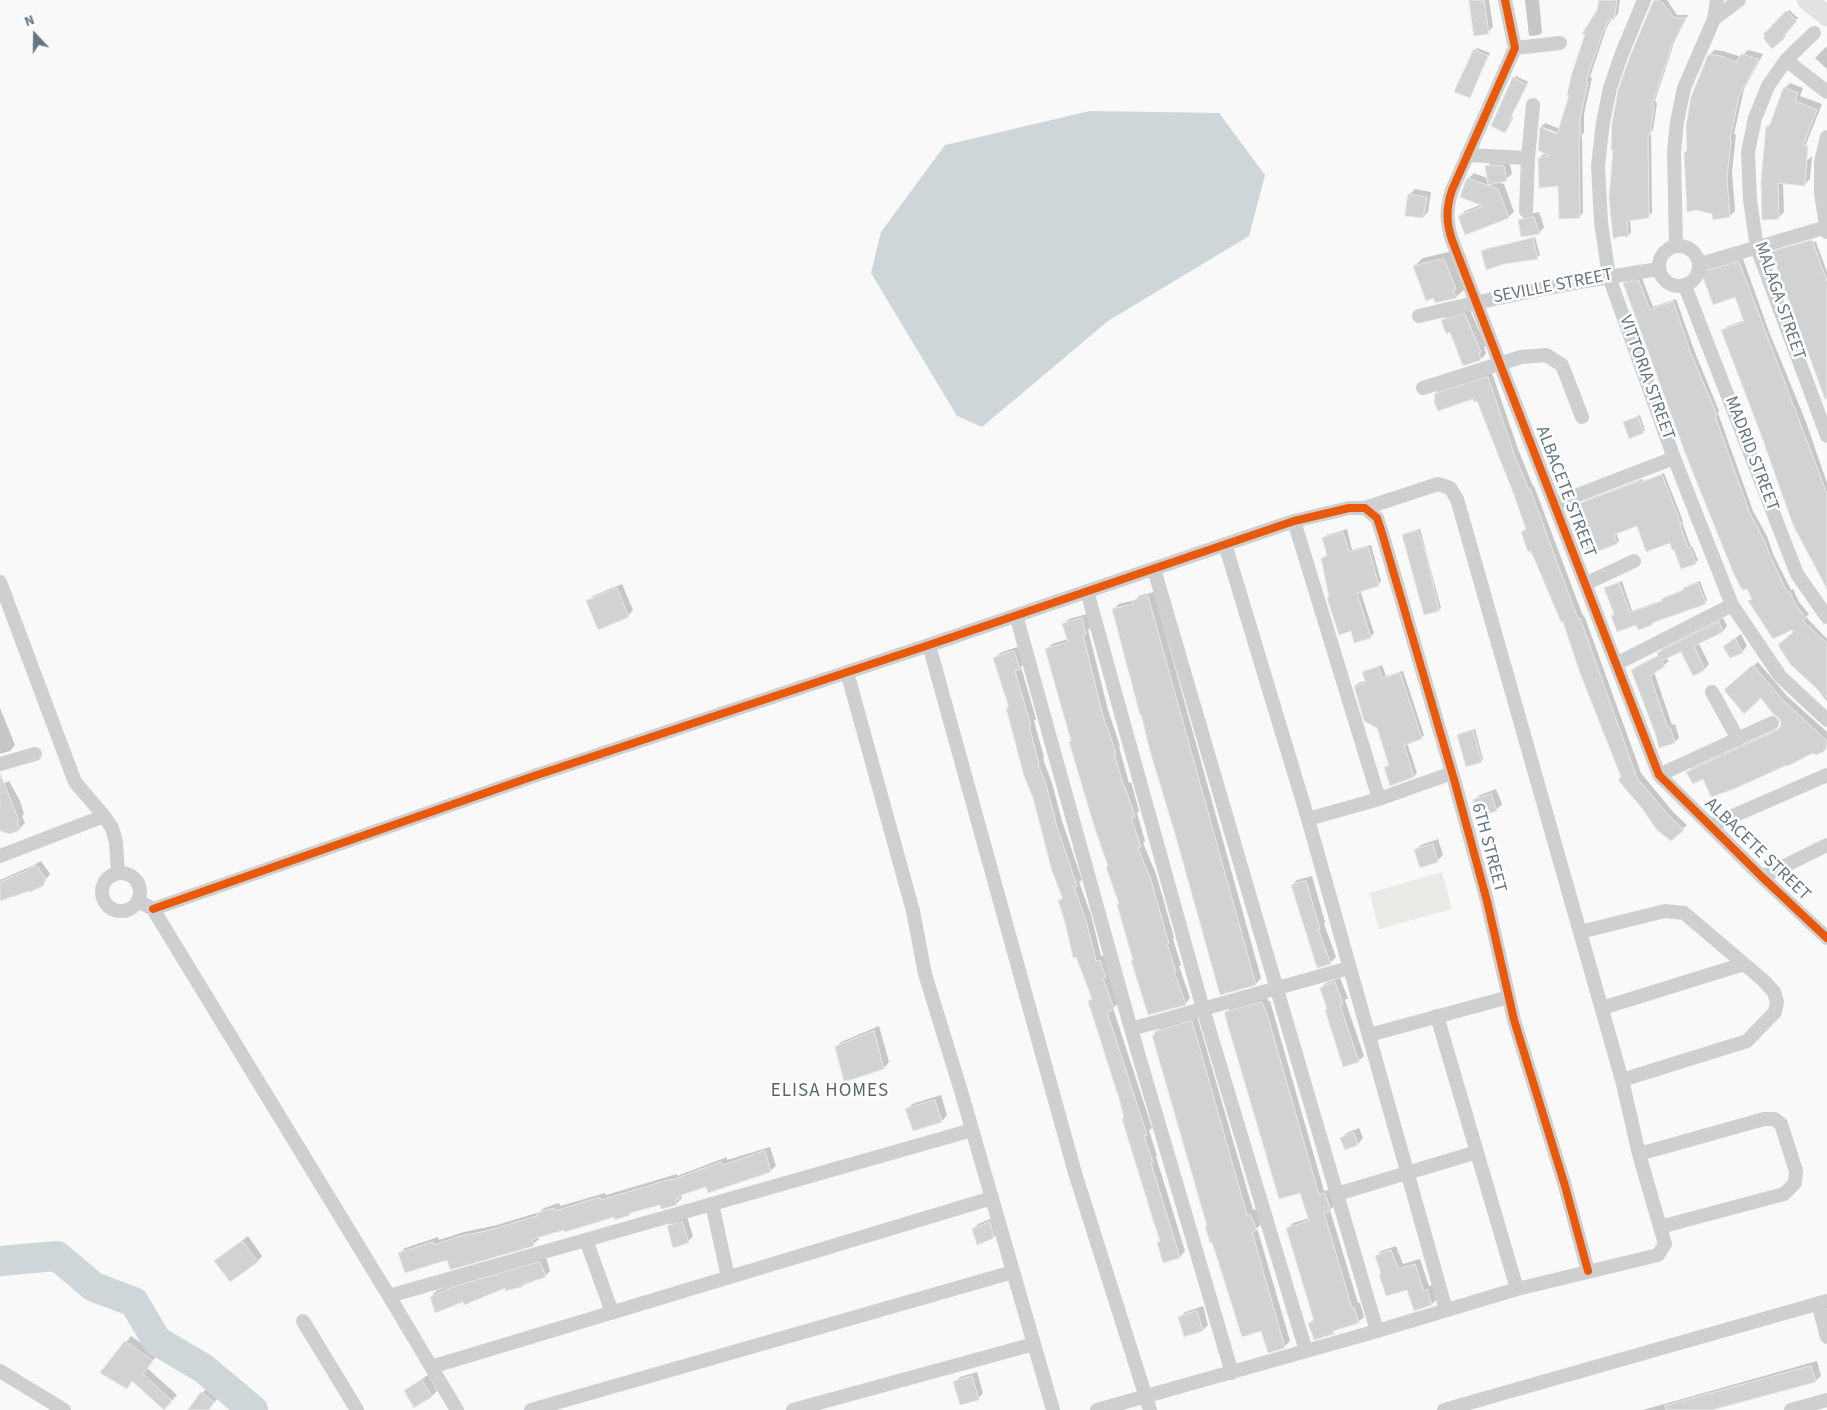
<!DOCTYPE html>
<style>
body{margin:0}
#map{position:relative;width:1827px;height:1410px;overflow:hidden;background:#f9f9f9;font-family:"Source Sans 3",sans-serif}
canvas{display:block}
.north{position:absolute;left:10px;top:10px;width:50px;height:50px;-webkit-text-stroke:4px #fff;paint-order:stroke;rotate:339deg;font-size:14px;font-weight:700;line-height:20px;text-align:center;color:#657683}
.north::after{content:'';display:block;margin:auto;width:18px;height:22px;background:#657683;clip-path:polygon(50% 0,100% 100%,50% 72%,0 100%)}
</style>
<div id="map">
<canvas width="1827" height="1410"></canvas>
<div class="north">N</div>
</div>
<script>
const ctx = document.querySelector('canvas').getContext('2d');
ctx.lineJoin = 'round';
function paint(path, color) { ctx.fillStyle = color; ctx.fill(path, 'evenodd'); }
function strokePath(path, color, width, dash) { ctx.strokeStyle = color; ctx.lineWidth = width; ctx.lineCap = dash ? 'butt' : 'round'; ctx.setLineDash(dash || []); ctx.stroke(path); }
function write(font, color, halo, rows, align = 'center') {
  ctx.font = font + ' "Source Sans 3",sans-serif'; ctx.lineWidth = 5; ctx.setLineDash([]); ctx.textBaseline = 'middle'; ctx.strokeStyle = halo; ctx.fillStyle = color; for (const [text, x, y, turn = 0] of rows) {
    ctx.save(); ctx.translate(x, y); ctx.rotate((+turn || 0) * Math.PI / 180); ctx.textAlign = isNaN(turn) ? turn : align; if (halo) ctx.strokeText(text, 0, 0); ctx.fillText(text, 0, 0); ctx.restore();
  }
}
const green = new Path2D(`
 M1442,872L1452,909L1379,929L1369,893Z`);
const water = new Path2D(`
 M1090,111L1219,113L1265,175L1249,236L1108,321L982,427L957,416L871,273L881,232L945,145Z`);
const shadow = new Path2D(`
 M1468,0H1489L1493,27L1488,32L1470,0Z
 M1525,0H1539L1542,33L1539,35L1529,36Z
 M1601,0H1620L1618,14L1614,18H1612L1606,29L1590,77L1592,78L1584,114V133L1582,134L1583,213L1579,217L1559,185L1539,158L1545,153L1539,150L1541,127L1545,123L1560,129ZM1543,127L1563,135L1562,137L1543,129Z
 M1656,0H1667L1677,15H1688L1674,43L1655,101L1657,103L1653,130L1651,132L1652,213L1648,216L1630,219L1631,232L1628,236L1621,235Z
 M1789,10L1798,18L1784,34L1786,36L1772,48L1765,35Z
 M1827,46V69L1815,58Z
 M1477,48L1490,53L1469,97L1475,50Z
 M1715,50L1723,51L1741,57L1748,50L1763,54L1744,89L1734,134L1736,135L1732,172L1735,211L1730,216L1685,152L1688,150L1709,55Z
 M1516,76L1528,82L1511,116L1513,118L1505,132L1514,78Z
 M1790,83L1803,88L1800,96L1822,104L1795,172L1812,156L1810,179L1804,185L1783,183L1784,212L1778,218L1768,126L1771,123L1785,88Z
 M1492,161H1509L1512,174L1506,179L1497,182L1504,184L1514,212L1508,217H1459L1465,211L1482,204L1468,179L1474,173L1489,179L1487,167Z
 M1415,189L1431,192L1428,212L1423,217L1409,195Z
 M1539,212L1544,227L1539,233L1520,221L1525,215Z
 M1535,237L1540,255L1537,257L1483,252L1485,249Z
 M1808,241L1816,242L1827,272V399L1772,253L1775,250Z
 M1453,251L1465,289L1456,297L1414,266L1423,258Z
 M1743,259L1768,329L1806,422L1827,483V585L1723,331L1726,327L1745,320L1736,295L1702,273L1706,269Z
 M1642,278L1653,307L1676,299L1694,350L1719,411L1718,413L1753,511L1767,536L1773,554L1791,590L1793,589L1799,602L1809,614L1806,617L1827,639V701L1802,672L1795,631L1750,601L1753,598L1625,284L1628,281Z
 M1470,310L1486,346L1484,347L1486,354L1481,359L1451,331L1443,320L1448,315Z
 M1492,373L1518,449L1533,486H1534L1583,616L1584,615L1641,773L1674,813L1687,825L1671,839L1623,777L1563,620L1522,533L1527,528L1478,399L1435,394L1439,390Z
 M1640,415L1645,430L1643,432L1624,422Z
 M1664,473L1683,521L1682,522L1691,547L1692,546L1698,560L1695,563L1671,542L1638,525L1616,532L1619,541L1617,543L1582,539L1584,537L1573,507L1576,504L1642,479L1643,481Z
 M1347,529L1352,550L1371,545L1381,581L1378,585L1360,590L1374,633L1370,637L1352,629L1330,596L1322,558L1328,554L1324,538L1327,535Z
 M1420,529L1441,608L1439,610L1404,535L1406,533Z
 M1622,581L1632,611L1663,600L1665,597L1685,589L1687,586L1700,581L1707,600L1705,603L1654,621L1652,624L1637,623L1612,616L1615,613L1606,588Z
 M622,584L633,610L628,616L588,602L593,596Z
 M1154,592L1261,978L1256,984L1220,994L1113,610L1119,604L1135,600L1139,596Z
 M1087,614L1091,627L1088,630L1108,710L1120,746L1119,747L1129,783L1131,782L1139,811L1137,813L1145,841L1143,843L1156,874L1174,937L1173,939L1181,965L1179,966L1190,998L1185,1004L1134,959L1109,865L1072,741L1047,649L1052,644L1068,639L1064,624L1069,619Z
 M1723,618L1727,626L1723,631L1698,642L1709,664L1705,669L1693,674L1681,650L1666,657L1669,661L1654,672L1672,725L1675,724L1679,738L1675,742L1660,746L1656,733L1632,670L1637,666L1659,655L1662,649Z
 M1741,634L1747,646L1742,652L1730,642Z
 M1020,646L1025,662L1021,667L1036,719L1034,721L1044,757L1043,759L1052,783L1062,821L1082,880L1079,882L1091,915L1101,956L1105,955L1111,971L1108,973L1119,1003L1113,1008L1152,1128L1149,1130L1157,1156L1156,1157L1185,1251L1180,1257L1159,1242L1161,1240L1125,1117L1089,1001L1093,998L1060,900L1063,897L1007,709L1010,706L995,658L1000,653Z
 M1758,662L1787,696L1827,732V746L1822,751L1813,752L1704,778L1688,772L1692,768L1782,727L1781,718L1761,696L1730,685Z
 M1382,665L1386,676L1403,671L1424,735L1421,738L1407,743L1417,773L1414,776L1391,784L1385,768L1389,764L1378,727L1355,686L1358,683L1366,681L1364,673L1367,670Z
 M0,708L15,745L10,751L0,754Z
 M1475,729L1483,759L1481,761L1458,736L1461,733Z
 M9,781L20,801L24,814L22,816L25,823L20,828L10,832L0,830V785Z
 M1496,789L1502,804L1496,810L1474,800L1480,795Z
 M1438,839L1443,855L1438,860L1421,866L1415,850L1421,845Z
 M41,861L50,874L42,885L0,900V880L32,866Z
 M1312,876L1325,922L1324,924L1336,957L1330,963L1292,885L1297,880Z
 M1340,978L1348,998L1345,1000L1364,1056L1358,1061L1328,1008L1321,988L1326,983Z
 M1267,997L1268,1001H1270L1324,1191L1331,1189L1336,1204L1330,1210L1358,1303H1360L1364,1317L1358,1322L1338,1328L1333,1333L1310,1323L1314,1318L1288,1228L1293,1223L1310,1218L1301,1192L1226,1012L1232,1007Z
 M1197,1016L1253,1210L1256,1209L1262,1224L1257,1228L1290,1341L1284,1347L1262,1329L1206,1227L1208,1225L1154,1036L1161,1026Z
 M879,1026L889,1062L884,1068L836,1048L841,1042Z
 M941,1095L947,1115L942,1121L907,1110L912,1104Z
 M1359,1128L1363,1138L1358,1144L1345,1148L1341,1139L1347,1133Z
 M770,1147L776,1166L770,1171L706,1185L684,1192L681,1196L682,1198L676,1204H661L633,1211L630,1214L615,1216L565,1228L538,1237L539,1239L533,1244L447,1258L400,1253L405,1248L438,1237L439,1240L464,1232L497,1225L540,1212L544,1208L559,1203L560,1206L605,1193L606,1195L677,1174V1176L727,1157V1160Z
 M687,1217L693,1236L688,1242L668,1226L673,1221Z
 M995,1217L999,1232L994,1237L973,1229L978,1224Z
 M248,1236L262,1256L257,1262L216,1261Z
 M1396,1246L1403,1264L1420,1259L1429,1286L1432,1285L1437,1299L1432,1304L1407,1288L1380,1274L1382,1273L1376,1257L1381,1251Z
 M546,1257L550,1271L545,1276L522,1286H506L464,1301L431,1297L436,1291L462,1281Z
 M1203,1306L1208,1325L1203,1330L1180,1317L1185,1312Z
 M131,1336L157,1355L147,1368L177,1395L164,1409L133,1380L127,1387L102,1372Z
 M1817,1361L1821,1376L1815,1381L1707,1410H1643Z
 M977,1372L983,1393L978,1399L955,1382L960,1377Z
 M428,1375L437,1391L432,1396L414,1406L405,1391L411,1386Z
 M207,1388L219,1396L209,1410H196L202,1393Z`);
const river = new Path2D(`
 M0,1261L57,1256L94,1287L134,1302L157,1341L203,1368L253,1410`);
const building = new Path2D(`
 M1469,0H1484L1489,34L1474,36Z
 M1599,0H1617L1614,20L1610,18L1602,34L1586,81L1588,82L1580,119V138H1579L1580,218L1559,219L1558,186L1539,188L1538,158L1549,156L1538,150L1540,127L1557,134L1569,95H1567L1572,73L1585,34H1582L1597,10Z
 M1654,0L1662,2L1674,18H1686L1671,48L1652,105L1654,107L1650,135H1648L1649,218L1627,221L1628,237L1621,236L1613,239L1609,198L1613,150L1611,151L1612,123L1618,90L1630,56Z
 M1786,11L1797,21L1783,37L1784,39L1772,49L1764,39V34Z
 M1474,49L1488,56L1470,98L1454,92Z
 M1742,54L1759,59L1739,96L1730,139L1731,140L1727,178L1730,217L1713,220L1712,214L1696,210L1687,212L1684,152L1687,151L1686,126L1691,97L1708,55H1718L1736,62Z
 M1513,77L1527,85L1510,119L1512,120L1505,133L1491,126Z
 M1784,87L1798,93L1795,101L1817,110L1803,145L1808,146L1805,186L1778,183L1779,219L1762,220L1761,181L1766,126H1769Z
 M1493,165L1504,166L1507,181L1488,185L1485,166Z
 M1467,178L1498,189L1509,218L1465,235L1458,216L1483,206L1460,197Z
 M1408,194L1427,197L1423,218L1405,216Z
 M1532,217H1534L1540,234L1521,237L1518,220Z
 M1533,238L1538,259L1504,264L1486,270L1481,251Z
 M1812,240L1827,281V399H1825L1771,252Z
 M1444,259L1456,289L1453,290L1457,298L1435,303L1433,298L1426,301L1413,266Z
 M1739,262L1827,494V589L1793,525L1760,432L1721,330L1744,322L1735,297L1713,305L1701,272Z
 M1639,281L1650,310L1673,301L1691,354L1717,415L1715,416L1750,514L1764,540L1771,558L1787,592L1789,591L1796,605L1806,618L1803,621L1827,643V698L1790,664L1778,645L1793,632L1792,630L1773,639L1748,601L1752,599L1747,589L1742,590L1733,572L1687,458L1623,283Z
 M1465,314L1481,352L1479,353L1481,360L1463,366L1450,332L1446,334L1441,320Z
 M1488,377L1514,454L1529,490L1530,489L1578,619L1580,618L1637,778L1670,817L1684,830L1671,841L1657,830L1641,807L1618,780L1621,777L1580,673L1563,622H1561L1531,551L1528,552L1521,532L1526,529L1514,495L1477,401L1474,402L1473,399L1438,411L1434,402L1435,398L1434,394Z
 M1638,417L1644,433L1629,439L1623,422Z
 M1662,475L1681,524L1680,525L1688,548L1690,547L1696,564L1681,569L1674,550H1672L1670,543L1646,552L1637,526L1614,535L1617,544L1586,556L1580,539L1584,538L1572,506L1640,481V482Z
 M1418,531L1427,557L1439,611L1424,615L1402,535Z
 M1343,532L1349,552L1368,547L1379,586L1357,593L1371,638L1354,643L1351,631L1339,635L1327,598L1329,597L1321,558L1327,556L1322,538Z
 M1619,583L1630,613L1662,601L1661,599L1684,590L1683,588L1698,583L1706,604L1652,623V625L1638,630L1636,625L1617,632L1611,616L1614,614L1604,588Z
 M617,588L629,617L598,630L586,601Z
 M1148,596L1256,985L1220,995L1176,837L1150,751L1141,714L1140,715L1112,609L1133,604L1132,601Z
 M1082,618L1086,634L1083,635L1103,716L1116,753H1114L1124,787H1125L1135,817L1131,818L1141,847L1138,848L1151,880L1169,944H1167L1176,971L1174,972L1186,1005L1148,1015L1131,960H1133L1117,905L1119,904L1106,867L1108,866L1095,829L1069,742L1071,741L1045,649L1068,642L1062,624Z
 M1719,622L1723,632L1694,646L1705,670L1693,676L1681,652L1661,661L1665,666L1650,676L1668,728L1670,727L1675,743L1659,748L1655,733L1631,670L1658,656L1657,653Z
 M1735,638L1743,653L1730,658L1723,647Z
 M1014,651L1020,669L1015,671L1031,726H1029L1039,764H1038L1047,788L1057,827L1077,886L1074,887L1086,921L1096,961L1100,960L1106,977L1103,978L1114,1009L1107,1012L1147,1135L1144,1136L1153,1162L1151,1163L1180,1258L1163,1263L1157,1242L1160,1241L1154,1223L1122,1119L1124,1118L1120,1102L1088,1001L1092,999L1076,957L1073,958L1066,926L1058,900L1063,899L1052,871L1033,798L1024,776L1006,708H1009L993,658Z
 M1753,665L1783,700L1827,741L1826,749L1823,752L1816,755L1813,753L1788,766L1787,765L1734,789L1711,797L1703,779L1693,784L1686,772L1776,731L1781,726L1780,719L1773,714L1761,698L1744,714L1724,690Z
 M1379,667L1382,678L1400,673L1422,739L1404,745L1414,777L1390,786L1384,767L1389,766L1377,728L1364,721L1354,686L1366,683L1362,672Z
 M1473,731L1482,762L1466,767L1457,735Z
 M0,773L19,821L17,822L20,830L10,834L0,831Z
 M1491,794L1497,811L1479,817L1473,800Z
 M1433,844L1438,862L1420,868L1414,850Z
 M36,865L46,879L43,886L30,892L29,891L0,901V882L26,871Z
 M1306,881L1320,929H1318L1331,964L1317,968L1291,885Z
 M1335,982L1343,1004L1340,1005L1359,1062L1343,1067L1325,1010L1327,1009L1320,988Z
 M1262,1002L1267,1014L1319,1195L1325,1193L1331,1211L1324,1213L1352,1308L1354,1307L1359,1323L1333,1331L1334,1334L1314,1340L1308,1323L1314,1321L1286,1228L1309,1221L1300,1193L1279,1199L1225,1016V1012Z
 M1192,1021L1247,1215L1250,1214L1257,1230L1252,1232L1285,1348L1268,1353L1261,1331L1242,1337L1212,1242L1210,1243L1205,1226H1207L1202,1209L1152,1035H1155L1154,1032Z
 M874,1031L884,1069L844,1082L835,1047Z
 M935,1100L942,1122L913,1131L905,1109Z
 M1354,1133L1358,1145L1345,1150L1340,1138Z
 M765,1151L771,1172L708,1193L706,1187L678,1196L679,1199L675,1200L677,1205L661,1209L660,1205L630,1213V1215L615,1220L614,1217L565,1232L564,1230L536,1238L532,1240L534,1246L450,1270L447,1260L405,1273L398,1253L433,1242L434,1245L457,1237L490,1230L537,1216V1213L554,1208L555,1211L600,1197L601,1200L671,1179L672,1180L721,1162L722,1165Z
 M682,1222L689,1243L673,1248L667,1226Z
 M990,1222L994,1238L977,1245L972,1229Z
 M242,1241L258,1262L230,1282L214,1261Z
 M1391,1250L1398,1269L1415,1264L1424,1291L1427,1289L1432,1305L1414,1311L1407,1290L1386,1296L1379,1274H1381L1375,1256Z
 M540,1262L546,1277L522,1285V1287L505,1291V1288L464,1305L463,1302L435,1313L430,1297L455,1286Z
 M1197,1311L1203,1331L1184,1337L1178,1317Z
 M125,1341L153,1361L143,1374L172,1401L164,1410L132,1381L127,1389L100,1373Z
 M1811,1366L1816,1382L1712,1410H1666L1665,1406Z
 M972,1376L979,1400L960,1405L953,1382Z
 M422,1380L432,1397L414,1408L404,1391Z
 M201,1392L214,1402L209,1410H188Z`);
const street = new Path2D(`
 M1505,0L1515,48L1452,190C1446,208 1446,222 1452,240L1659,775L1762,877L1827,938
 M1644,0L1622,53L1610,88L1603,122L1598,166L1601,222L1609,277L1674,458L1732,605L1780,676L1827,720
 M1714,19L1739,0
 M1814,33L1786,60L1768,86L1755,118L1748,152L1750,200L1757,248L1827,436
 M1515,48L1560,43
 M1786,60L1827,92
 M1827,137L1821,162V193L1827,232
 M1467,155L1528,158
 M1526,211L1528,158L1533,105
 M1659 266a20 20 0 1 1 40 0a20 20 0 1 1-40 0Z
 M1676,246L1674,152L1677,122L1684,88L1714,19L1717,0
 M1700,264L1827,227
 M1685,286L1797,574L1827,617
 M1419,316C1498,297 1578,281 1659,269
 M1423,388L1521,357L1546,355L1562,365L1582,417
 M1554,504L1674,458
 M1294,521L1379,799
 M1225,544L1308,819L1446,1310
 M1154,569L1377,1331
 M0,582L75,782L104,816L112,828L116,842L118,873
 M1585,584L1634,561
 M1087,591L1203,1009L1306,1351
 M1016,615L1131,1029L1232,1373
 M929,645L1075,1173L1150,1410
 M1616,664L1732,605
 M847,672L913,911L925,974L961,1091L1053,1410
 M1712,692L1738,739
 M0,764L35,754
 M1659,775L1772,723
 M1308,819L1379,799L1452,773
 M1710,826L1827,775
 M0,856L104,816
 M102 892a19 19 0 1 1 38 0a19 19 0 1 1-38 0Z
 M1762,877L1827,845
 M138,901L153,909L389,1296L457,1410
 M153,909L531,777L929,645L1294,521L1349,508H1365L1377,518L1382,533L1455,783L1487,901L1514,1020L1565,1186L1588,1271
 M1580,932L1665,911L1684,913L1763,980L1774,992L1777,1002L1775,1012L1747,1041L1622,1080
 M1602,1008L1744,964
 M1437,1016L1517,1289
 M1131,1029L1349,968
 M1369,1035L1509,997
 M1639,1154L1764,1119H1774L1781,1124L1796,1171L1795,1183L1784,1194L1660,1227
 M1337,1194L1477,1152
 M712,1204L728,1277
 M586,1240L612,1312
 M389,1296L972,1130
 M1818,1303L1827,1337
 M303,1321L357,1410
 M431,1367L992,1198
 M0,1371L64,1410
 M531,1410L1013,1272
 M793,1410L1034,1344
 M1097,1410L1377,1331L1517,1289L1658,1255L1665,1244L1639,1154L1622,1080L1457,499L1450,488L1438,484L1365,508
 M1444,1410L1827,1301
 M1791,1410L1827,1400`);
const secondary = new Path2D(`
 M1807,0L1827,16`);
const cycleway = new Path2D(`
 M1505,0L1515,48L1452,190C1446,208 1446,222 1452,240L1659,775L1762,877L1827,938
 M153,909L531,777L929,645L1294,521L1349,508H1365L1377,518L1382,533L1455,783L1487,901L1514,1020L1565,1186L1588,1271`);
const streetNames = [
 ["SEVILLE STREET",1553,287,-11],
 ["MALAGA STREET",1779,301,71],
 ["VITTORIA STREET",1646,378,70],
 ["MADRID STREET",1751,454,69],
 ["ALBACETE STREET",1565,492,69],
 ["6TH STREET",1488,848,75],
 ["ALBACETE STREET",1757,850,44]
];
const neighbourhoodNames = [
 ["ELISA HOMES",830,1092]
];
paint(green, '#e8ebe6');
paint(water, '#ced6d9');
paint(shadow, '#0003');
strokePath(river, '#ced6d9', 30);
paint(building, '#d0d2d3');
strokePath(building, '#e8e8e8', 1);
strokePath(secondary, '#d5d6d7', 20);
strokePath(street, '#cecfd0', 14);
strokePath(secondary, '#e1e2e2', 19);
strokePath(cycleway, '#e8590c', 8);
write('18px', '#657683', '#fff', streetNames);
ctx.letterSpacing = '1px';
write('19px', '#57646e', '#fff', neighbourhoodNames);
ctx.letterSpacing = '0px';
</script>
